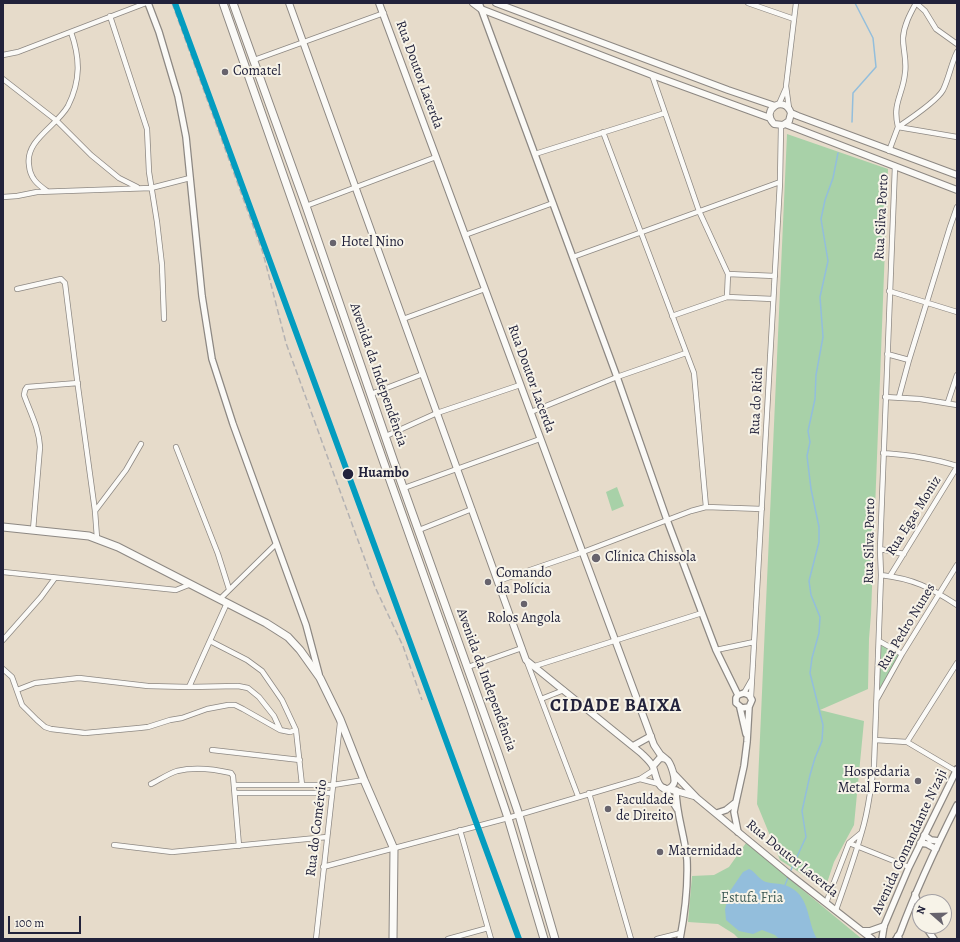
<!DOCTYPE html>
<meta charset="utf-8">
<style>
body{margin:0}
#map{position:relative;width:960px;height:942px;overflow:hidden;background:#e6dbca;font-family:Alegreya,serif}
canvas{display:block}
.frame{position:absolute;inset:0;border:4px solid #22223b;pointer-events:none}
.north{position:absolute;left:912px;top:894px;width:40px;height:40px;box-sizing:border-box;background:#f7f3e8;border:1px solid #a29fa3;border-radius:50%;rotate:290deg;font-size:11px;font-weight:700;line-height:16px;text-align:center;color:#22223b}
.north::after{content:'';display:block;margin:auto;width:14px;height:18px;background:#67636d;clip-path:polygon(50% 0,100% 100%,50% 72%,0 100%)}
.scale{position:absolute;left:8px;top:916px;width:73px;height:18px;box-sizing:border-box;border:2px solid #22223b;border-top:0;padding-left:5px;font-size:12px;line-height:14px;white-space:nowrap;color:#22223b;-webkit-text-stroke:3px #f7f3e8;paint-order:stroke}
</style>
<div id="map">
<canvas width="960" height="942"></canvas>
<div class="frame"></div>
<div class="north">N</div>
<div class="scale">100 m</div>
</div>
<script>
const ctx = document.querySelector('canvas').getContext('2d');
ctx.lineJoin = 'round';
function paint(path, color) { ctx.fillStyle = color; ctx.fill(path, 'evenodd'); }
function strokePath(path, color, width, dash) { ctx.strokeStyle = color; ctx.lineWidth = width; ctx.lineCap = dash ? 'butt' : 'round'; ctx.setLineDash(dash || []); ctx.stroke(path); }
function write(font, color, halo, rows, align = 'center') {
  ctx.font = font + ' Alegreya,serif'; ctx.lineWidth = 4; ctx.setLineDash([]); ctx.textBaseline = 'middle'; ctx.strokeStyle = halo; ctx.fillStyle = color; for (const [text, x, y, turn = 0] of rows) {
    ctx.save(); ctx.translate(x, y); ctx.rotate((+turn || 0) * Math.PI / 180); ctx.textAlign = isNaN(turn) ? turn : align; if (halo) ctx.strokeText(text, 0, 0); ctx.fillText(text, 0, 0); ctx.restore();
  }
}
const green = new Path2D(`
 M787,134L888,169L871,614L869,639L868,689L820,710L864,721L854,825L834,862L825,889L780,860L757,804Z
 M617,487L624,506L612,511L606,492Z
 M880,644L899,655L878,692Z
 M746,843L862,939H739L734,934L718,924L688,922L692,876L714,875L729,867Z`);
const water = new Path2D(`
 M749,869C756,872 759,880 766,882C772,884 779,883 785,885C811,894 806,920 817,939H779L775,935L762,930L753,934L739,931L726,920L725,909L730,891L743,872Z`);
const stream = new Path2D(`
 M852,122L853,93L876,67L873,38L855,3
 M790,872L806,837L802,811L810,775L815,758L822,741L823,725L810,673L812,658L819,633L820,617L811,595L809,581L819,542V527L811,489L807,456L810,442L808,431L815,399L816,375L823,337L820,297L828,261L821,219L825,200L833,178L838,153
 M785,885L789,875`);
const minor = new Path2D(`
 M748,3L794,19
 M916,3C910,14 904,25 903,38C903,50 907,61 905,73C903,95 892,103 898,127C910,119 937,101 943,90C949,78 951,64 957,52
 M916,3L925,11L936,29L957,44
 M110,16L147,129L149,172L157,222L162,265L164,319
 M3,55L18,52L146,3
 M254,60L384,13
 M652,75L699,211L728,274L727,297
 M3,79L57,121L91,155L119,178L137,187
 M779,104L786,88
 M789,108L786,86L796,3
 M603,132L694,373L706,507
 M889,151L898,127L957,137
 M535,154L665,113
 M47,191C37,184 30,178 29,165C25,140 57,126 68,106C81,80 80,58 71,32
 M3,197L17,196L37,192L151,188L190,178
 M306,206L436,157
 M465,235L553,203
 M573,257L780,182
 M728,274L775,276
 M17,289L61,279L65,283L78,387L95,511L97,538
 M889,291L957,312
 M672,316L727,297L773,299
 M403,319L485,289
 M887,354L909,360
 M371,394L423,374
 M885,397L920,399L957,405
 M899,397L909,360L950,227L957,207
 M948,402L957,375
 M531,412L617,377L686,353
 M386,436L437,413L520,385
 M176,447L218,554L229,589
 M883,453C910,455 932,458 957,466
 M404,488L540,439
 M95,511L126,470L141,444
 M33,530L40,447C39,428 30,412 24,395L25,390L27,387L78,383
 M419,530L472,509
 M880,549L904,554
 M3,572L176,590L191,584
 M881,575C914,579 929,587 957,605
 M890,576L957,467
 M498,581L583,552L691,511L706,507L762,509
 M220,599L276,544
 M3,640L41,597L55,578
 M210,641L247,660L262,671L282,700L296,730L302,785
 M879,641L902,654
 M716,650L754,642
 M527,662L578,796
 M535,666L702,613
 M468,667L522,648
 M3,669L12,677L22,705L37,720L45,727L51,729L85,733L139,728L148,727L170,720L182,718L207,709L228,705H235L243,709L280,730L290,732L296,730
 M189,687L227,603
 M17,690L35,683L79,678L148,686L189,687L238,686L248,688L259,697L274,716L280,729
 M744,693L752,679
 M751,697L780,182L781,126
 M541,699L564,690
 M877,699L902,654L957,565
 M875,740L907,742L956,771
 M907,742L957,663
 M212,750L300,760
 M640,779L659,784
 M151,784C159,780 168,774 177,771C193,767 214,769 231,773L233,776L239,846
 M235,785H333L364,780
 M236,793H332
 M589,793L631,939
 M460,830L491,939
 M849,843L909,867
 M114,845L172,852L327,837
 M323,867L508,818L640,779L654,770
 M826,903L849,843L861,833
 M836,910C846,882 856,854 864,824C869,805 871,786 874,766L881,575L880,549L895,166
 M316,939L340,723
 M448,939L488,928
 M657,939L681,933`);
const tertiary = new Path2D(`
 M148,3L159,32L178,96L186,137L202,296L212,359L233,424L306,625L319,674
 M479,3L617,377L667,520L702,613L716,650L738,695L736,698V703L742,708L749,707L752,700L749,695L744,693L738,695
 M740,708L746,734
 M664,788L677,809
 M676,790C676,814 685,836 687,860C688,886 685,913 680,939
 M717,813L726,810L736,802
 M738,832L734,812L736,802L744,766L747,742L749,707
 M924,835L931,840L939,841
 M920,843L927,844L936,849
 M915,894L920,911
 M925,926L934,939
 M882,939L884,926L909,867L957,769
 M896,939L900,933C916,890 936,847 957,805`);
const secondary = new Path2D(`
 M289,3L526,660L641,753C645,757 651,762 653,767C656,774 657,790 668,789C670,788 672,787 673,785C677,781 671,762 666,759C664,758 662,758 660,758L653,766
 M379,3L654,745L660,754L666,759
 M473,3L481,9L652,75L770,118
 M496,3L728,90L775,106
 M791,113L789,121L783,125L774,124C760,110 784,94 791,113L798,116L957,175
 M785,124L957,190
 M633,746L651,736
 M674,774L697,798L789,874L872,939
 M669,789L694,796
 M862,931H870L884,926
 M898,936L899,939`);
const primary = new Path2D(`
 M223,3L385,466L470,706L508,818L544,939
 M233,3L306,206L394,462L498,753L519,815L555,939
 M3,527L89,536L118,547L266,623L288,637L300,650L320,678L340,719L364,780L394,849L393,939`);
const rail = new Path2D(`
 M172,3L263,253L286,343L375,587L403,646L422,700`);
const rail1 = new Path2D(`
 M175,3L519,939`);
const markers = [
 [225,72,4,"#67636d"],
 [333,243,4,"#67636d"],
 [348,474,6,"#22223b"],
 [596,558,5,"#67636d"],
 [488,582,4,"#67636d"],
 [524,604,4,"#67636d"],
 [918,781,4,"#67636d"],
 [608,809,4,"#67636d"],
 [660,852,4,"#67636d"]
];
const poiNames = [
 ["Comatel",233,72],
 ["Hotel Nino",341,243],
 ["Clínica Chissola",605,558],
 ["Comando",496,574],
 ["da Polícia",496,590],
 ["Rolos Angola",524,619,"center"],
 ["Hospedaria",910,773,"right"],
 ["Metal Forma",910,789,"right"],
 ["Faculdade",616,801],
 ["de Direito",616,817],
 ["Maternidade",668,852]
];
const streetNames = [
 ["Rua Doutor Lacerda",419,75,70],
 ["Rua Silva Porto",882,217,-87],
 ["Avenida da Independência",378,375,71],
 ["Rua Doutor Lacerda",531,379,70],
 ["Rua do Rich",757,401,-87],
 ["Rua Egas Moniz",914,516,-58],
 ["Rua Silva Porto",870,541,-89],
 ["Rua Pedro Nunes",907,627,-59],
 ["Avenida da Independência",486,680,70],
 ["Rua do Comércio",317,828,-83],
 ["Avenida Comandante N'zaji",910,842,-65],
 ["Rua Doutor Lacerda",792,859,39]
];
const stopNames = [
 ["Huambo",358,474]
];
const parkNames = [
 ["Estufa Fria",752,899]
];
const districtNames = [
 ["CIDADE BAIXA",616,707]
];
paint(green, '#a8d1a8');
paint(water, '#93bedc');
strokePath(stream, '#93bedc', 1.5);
strokePath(minor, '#8d8883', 6);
strokePath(tertiary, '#8d8883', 8);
strokePath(secondary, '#8d8883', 8);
strokePath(primary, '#8d8883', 9);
strokePath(minor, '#fbfaf7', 4.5);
strokePath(tertiary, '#fbfaf7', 5.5);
strokePath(secondary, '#fbfaf7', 6);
strokePath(primary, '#fbfaf7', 7);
strokePath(rail, '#b3b1b2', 1.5, [6, 3]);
strokePath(rail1, '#039cbf', 6);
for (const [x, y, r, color] of markers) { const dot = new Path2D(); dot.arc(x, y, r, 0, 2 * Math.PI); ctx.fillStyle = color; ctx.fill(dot); strokePath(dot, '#f7f3e8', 1.5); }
write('14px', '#22223b', '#f7f3e8', poiNames, 'left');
write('14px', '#22223b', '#f7f3e8', streetNames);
write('bold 14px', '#22223b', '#f7f3e8', stopNames, 'left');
write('14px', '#3f5c57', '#f7f3e8', parkNames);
ctx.letterSpacing = '1px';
write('bold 18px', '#22223b', '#f7f3e8', districtNames);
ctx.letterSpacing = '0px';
</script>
